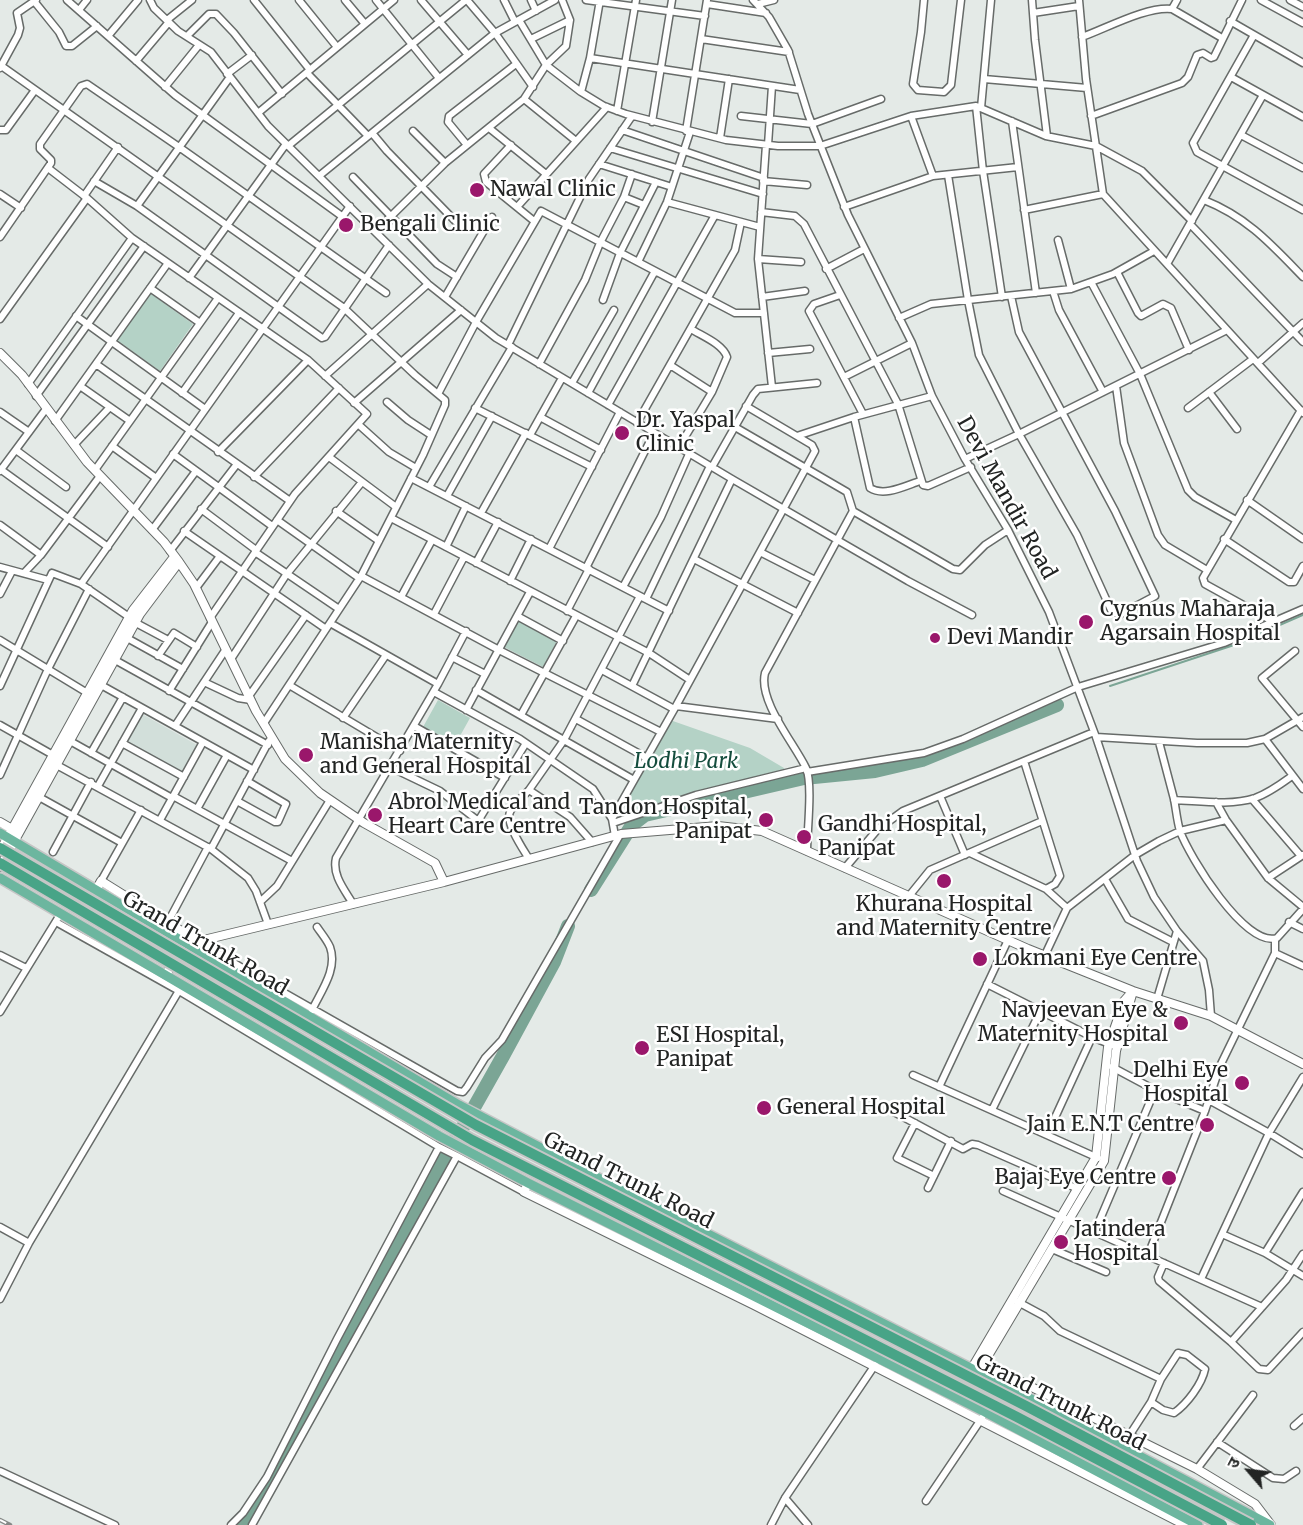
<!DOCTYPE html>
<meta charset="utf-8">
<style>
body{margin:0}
#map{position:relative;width:1303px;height:1525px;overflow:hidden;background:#e4eae7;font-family:Merriweather,"Noto Sans Devanagari",serif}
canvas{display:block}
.north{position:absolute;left:1219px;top:1441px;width:60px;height:60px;-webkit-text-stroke:4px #fff;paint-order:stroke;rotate:298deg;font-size:16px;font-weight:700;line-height:24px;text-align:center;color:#222423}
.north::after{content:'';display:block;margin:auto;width:21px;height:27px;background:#222423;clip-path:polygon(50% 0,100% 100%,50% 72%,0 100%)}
</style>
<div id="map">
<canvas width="1303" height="1525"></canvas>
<div class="north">उ</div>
</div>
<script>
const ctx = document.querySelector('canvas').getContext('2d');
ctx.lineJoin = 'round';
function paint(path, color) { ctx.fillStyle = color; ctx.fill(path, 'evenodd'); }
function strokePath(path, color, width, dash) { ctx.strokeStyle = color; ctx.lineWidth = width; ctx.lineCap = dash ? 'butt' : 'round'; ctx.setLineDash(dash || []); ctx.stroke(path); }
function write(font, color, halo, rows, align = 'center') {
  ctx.font = font + ' Merriweather,serif'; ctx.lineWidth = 5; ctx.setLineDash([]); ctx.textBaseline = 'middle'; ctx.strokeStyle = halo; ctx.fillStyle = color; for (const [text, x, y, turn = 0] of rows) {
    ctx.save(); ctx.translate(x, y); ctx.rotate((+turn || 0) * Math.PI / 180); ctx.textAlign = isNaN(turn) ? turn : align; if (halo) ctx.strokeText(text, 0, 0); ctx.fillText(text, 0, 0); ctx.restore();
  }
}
const built = new Path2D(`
 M142,714L197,745L182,773L127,742Z`);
const green = new Path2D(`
 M151,294L193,324L160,371L117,340Z
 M518,621L557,641L543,667L504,647Z
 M438,700L470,718L455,745L423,727Z
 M670,720L750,748L784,768V770L627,812L622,805Z`);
const stream = new Path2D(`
 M1110,686L1234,645L1303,615`);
const river = new Path2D(`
 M591,890L632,825L645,815L804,778L875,771L922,760L1057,705
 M243,1525L270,1485L383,1269L503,1056L554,962L568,926`);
const minor = new Path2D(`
 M67,0L175,95L343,217
 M150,0L154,8L178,31L211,52L268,126L428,284L496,338L732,479L908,581L972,615
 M254,0L310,70
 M299,0L337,47
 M345,0L365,24
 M376,0L439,78
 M421,0L468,55
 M467,0L495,33L533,87
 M504,0L515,22
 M531,0L536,11
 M586,0L705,16
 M753,0L769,17L788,50L808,114L848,215L912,343L932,396L965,459L1008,530L1049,612L1096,737L1137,861L1154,897L1177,931L1203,961L1209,990L1211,1016
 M924,0L921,32L913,84L918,90L944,92L951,85L961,0
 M1032,0L1035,40L1047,136
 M1079,0L1086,79L1103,194L1303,413
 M1261,0L1303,23
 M1290,0L1303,7
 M34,1L59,32L66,46H72L97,26
 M707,4L766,13
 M758,4L774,0
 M1172,9L1177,0
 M79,10L87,0
 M1033,13L1079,6
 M167,20L192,0
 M519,20L546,65L581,92L604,106L626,114L726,140L778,146H820L911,116L976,106L1046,136L1096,146L1142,171L1192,221
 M1230,21L1303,63
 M1254,35L1193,143L1197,152L1303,210
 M108,36L138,0
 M187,36L209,14H216L234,33L282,94
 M1082,37C1107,28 1147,6 1172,9L1222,38
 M531,39L570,20
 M701,39L789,52
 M590,58L800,90
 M136,61L169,22
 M0,65L344,308L415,375L445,400V405L423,455L361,576L264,723
 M0,68L18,35L20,28L17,13L36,0
 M307,73L368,136
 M227,74L252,55
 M1231,77L1303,117
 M984,79L1087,88
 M165,87L199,45
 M581,92L590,58L600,0
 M524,99L576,141
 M976,106L983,171L1002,297
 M981,108L991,0
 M617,111L636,0
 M258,113L394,0
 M741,116L812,124L881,99
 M911,116L933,176
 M1091,116L1182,83L1188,77L1197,55L1203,53L1211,58L1214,57L1242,0
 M1012,121L1036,293
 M652,122L672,0
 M489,128L546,174
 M0,130H6L35,90
 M622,130L764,178
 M413,131L445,163
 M686,131L707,0
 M372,133L387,151L461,227
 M1241,135L1303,168
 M720,138L729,79
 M467,145L448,122L449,116L516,64
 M511,145L484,174L486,182L534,221
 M766,145L758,259L772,387
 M768,145L772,86
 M288,146L466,0
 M610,148L763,194
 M599,164L672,187
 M48,168L87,198L132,238L308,360L367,414L295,494L210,618
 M948,175L968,300L979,355L1019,434L1077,535L1111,610L1114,613L1121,614L1155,596L1115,511L1019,332L1011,296
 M319,176L495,33L555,0
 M353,177L437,264L457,277
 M94,181L137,206L322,338L325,337L389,245
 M763,181L807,185
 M0,194L21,208
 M84,196L118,147
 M624,197L644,205
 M1204,200C1247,217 1271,244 1303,277
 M667,202L760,227
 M137,206L230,77
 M517,207L607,107
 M844,207L933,176L1018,167
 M1024,210L1103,194
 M761,212L795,216L804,224L898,404L923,485L928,486L971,467
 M1190,224L1303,342
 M376,231L445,163L524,99L546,65L566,46L570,20L562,0
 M0,237L51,163V160L40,149V144L81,86L87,84L179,147L386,293
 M1058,240L1071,289
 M758,259L801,262
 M638,262L667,202L690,132
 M1167,264L1263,95
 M826,269L864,249
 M1117,272L1138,313L1141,316L1163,304L1171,308L1189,350
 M189,278L286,144
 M1091,282L1140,374L1188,490L1195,497L1236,520
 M150,288L200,323
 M1053,291L1059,310L1103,392
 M840,295L814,304L809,311L863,414
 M445,297L492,217
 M762,297L805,291
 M603,300L620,253L656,182
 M76,316L205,409
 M899,318L931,304L1071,289L1113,274L1154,251
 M0,319L87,198
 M508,345L589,179L632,116
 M768,353L810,349
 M1258,363L1303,323
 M96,364L290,501
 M539,364L585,280L600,243L624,197L632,174
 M670,365L712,392
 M325,376L428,284
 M844,377L912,343
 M572,383L614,310
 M28,384L132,238
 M80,386L130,421
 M1116,386L1124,443L1158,535L1165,545L1207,570
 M1209,392L1237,429
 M182,393L239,313
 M588,393L655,271
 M438,394L476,322L541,211L735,313H764
 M36,396L144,246
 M387,402L408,420L431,435
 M354,403L461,310
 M608,405L715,215
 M475,408L592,467
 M1188,408L1253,359
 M0,412L29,432
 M540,417L601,450
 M854,417L870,488C884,497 905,486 920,481
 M55,421L168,263
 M637,423L735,250L741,222
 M359,425L389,452L416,468
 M735,427L847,492L853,511L953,569L960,570L985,545L1008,530
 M530,435L562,378
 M797,436L854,417L932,396
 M74,445L110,407
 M112,446L156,478
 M679,447L712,392L727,357C723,344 702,336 691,329
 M16,450L66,487
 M218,452L308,360
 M173,454L272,526
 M329,457L396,507
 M965,459L1019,434L1227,330
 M712,467L753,395L758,389L817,383
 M0,469L108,547
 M95,470L218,298
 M0,471L46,409
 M254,477L339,388
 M411,478L669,611
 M429,487L512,347
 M447,496L492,416
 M1247,500L1303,539
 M201,509L256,550
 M336,511L379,541
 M481,513L526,433
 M391,518L649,653L690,680
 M277,520L359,578
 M0,525L41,555
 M152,530L196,471
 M184,531L326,629
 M1224,539L1289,582H1294L1303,566
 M446,547L466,506
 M549,549L620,412
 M170,551L237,464
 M255,552L339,609
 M760,552L815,580
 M694,559L798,613
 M476,563L498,522
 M0,567L48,580
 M586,568L654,433
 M24,573L41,555L100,476
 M361,576L499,650L661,732
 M510,581L531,539
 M81,584L350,206
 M623,587L661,517L689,454
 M196,588L220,556
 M0,594L12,571
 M401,597L432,540
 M646,599L710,466
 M567,611L589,569
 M434,614L464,557
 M517,616L563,641
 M1274,622L1205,584L1203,578L1301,410
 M136,623L168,640
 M330,623L438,684
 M127,638L183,669
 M0,640L89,694
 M1295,651L1262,678L1303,727
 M158,656L174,633L197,647
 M452,657L485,674
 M231,659L286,575L362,482
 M115,660L268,745
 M602,670L674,709
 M204,682L238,698L251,700
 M101,685L254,770
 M289,685L400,751
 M0,686L52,573L81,584L129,617
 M632,686L732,479
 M476,690L634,780
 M169,691L212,622
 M434,692L520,739L593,789L612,819L615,836
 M249,696L306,615
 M676,706L815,451L812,445L746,406
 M466,710L530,592
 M521,715L576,616
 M343,718L386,655
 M576,719L647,758
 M0,725L53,755
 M175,726L226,649
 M414,726L505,778
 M1096,737L1197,743H1247L1265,739L1303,717
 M1265,739L1303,789
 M70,741L172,798
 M1159,742C1164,761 1169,780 1174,799C1176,809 1177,821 1180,831C1189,856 1245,948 1277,938L1303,909
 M122,743L184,777
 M91,753L123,697
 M1024,761L1060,876L1055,884L1046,889
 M53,763L211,849L248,878L256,891L268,924
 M390,767L440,791L477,820L480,818L526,743
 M807,772L924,753L963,739L1078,687L1224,643L1303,609
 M0,775L48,669L89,589
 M98,786L142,708
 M529,790C523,797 513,804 510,812C505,823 523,849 529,859
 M173,796L292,861
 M940,796L965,855
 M39,797L122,843
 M1252,799L1301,856
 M1174,800C1200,801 1230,806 1255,798C1269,793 1281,784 1292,776
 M237,801L275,822H278L286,804L247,781
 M1216,802L1226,820L1268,878L1303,907
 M197,809L227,755
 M612,819L676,706L778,719
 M160,820L203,742
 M613,823L696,795L806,768
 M592,842L570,817L529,790L564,740L640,596
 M211,849L269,741
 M807,851C807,832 813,784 806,768C794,743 758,701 765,673L853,511
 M53,852L91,782
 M970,853L1046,889L1067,908
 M845,868L877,830L903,811L1094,732
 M1268,878L1303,855
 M1105,879L1128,919L1173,942
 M101,881L141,810
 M909,896L930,870L1042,821
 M260,902L277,886L330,800
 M353,904C344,889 332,875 336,858L438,684L466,631
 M56,922L179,991L439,1147L337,1339L267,1477L243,1513L231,1525
 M168,922L208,847
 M1289,922L1303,929
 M199,942L276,988L457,1091L463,1092L467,1087L485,1058L502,1040L620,835
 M1275,953L1303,966
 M0,955L26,968
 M1045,955L1067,908L1135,855L1159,841L1180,831L1226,820
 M987,984L1092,1037L1117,1047
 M1157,999L1177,931
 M312,1010C321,991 338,969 330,947C327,940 321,933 317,927
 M0,1012L61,913
 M1112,1067L1155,1090L1205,1111
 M913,1075L1098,1158
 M939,1087L1008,940
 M1209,1100L1269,1133L1303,1154
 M992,1110L1041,1010
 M894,1112L963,1149L972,1144L978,1145L1078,1189
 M915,1123L897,1158L934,1176
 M1047,1135L1092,1037
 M439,1147L457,1156
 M928,1188L951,1141
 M1003,1191L1262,1307
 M0,1227L29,1243L0,1299
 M1095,1231L1155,1090
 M1222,1234L1265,1253L1303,1276
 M29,1243L180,989
 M1052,1249L1106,1272
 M1265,1253L1303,1192
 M1148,1255L1205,1111L1220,1066L1275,953V939
 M1164,1263L1158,1277L1159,1281L1231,1342L1259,1369L1268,1370L1303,1332
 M1201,1279L1269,1133L1303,1077
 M1018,1302L1044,1316L1060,1331L1161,1379L1178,1353L1187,1355L1205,1369C1202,1384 1187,1404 1174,1413L1163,1410L1151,1402L1161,1379
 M1231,1342L1286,1280L1303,1254
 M1294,1426L1303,1418
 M1129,1436L1151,1402
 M1217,1442L1273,1478L1284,1479L1296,1471
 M1197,1469L1253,1395
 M0,1471L115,1525
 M785,1498L808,1525
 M926,1501L982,1418
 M252,1525L457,1156L524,1192
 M771,1525L785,1498L875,1365`);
const tertiary = new Path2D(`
 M0,353L22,375L87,462L164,542L179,562L194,584L256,711L285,759L320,793L364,823L435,863L444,882
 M0,822L12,829
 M0,851L133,610L174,557
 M0,867L140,614L179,562
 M96,890L101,881L199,942
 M166,974L187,944L444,882L621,834L718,826L762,831L1028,949L1133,991L1211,1016L1303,1064
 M528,1183L524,1192L754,1305L1185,1525
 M981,1362L1197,1469L1255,1504L1271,1525
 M972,1368L1096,1157L1108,1047L1124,1001L1132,992
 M979,1371L1104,1161L1116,1051L1133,991`);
const trunk = new Path2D(`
 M0,833L459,1105L606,1182L1039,1403L1270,1525
 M0,878L439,1136L528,1183L985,1412L1198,1525`);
const rail = new Path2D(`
 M0,1520L10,1525`);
const motorwayBridge = new Path2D(`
 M0,848L476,1125L1026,1406L1251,1525
 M0,863L472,1140L1017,1417L1222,1525`);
const markers = [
 [477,190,8,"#9a176b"],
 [346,225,8,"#9a176b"],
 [622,433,8,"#9a176b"],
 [1086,622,8,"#9a176b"],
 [935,638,6,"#9a176b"],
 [306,755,8,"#9a176b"],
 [375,815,8,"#9a176b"],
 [766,820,8,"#9a176b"],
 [804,837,8,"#9a176b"],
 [944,881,8,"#9a176b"],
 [980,959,8,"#9a176b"],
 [1181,1023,8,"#9a176b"],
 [642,1048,8,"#9a176b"],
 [1242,1083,8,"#9a176b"],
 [764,1108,8,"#9a176b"],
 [1207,1125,8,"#9a176b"],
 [1169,1178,8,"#9a176b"],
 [1061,1242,8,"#9a176b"]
];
const poiNames = [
 ["Nawal Clinic",490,190],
 ["Bengali Clinic",360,225],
 ["Dr. Yaspal",636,421],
 ["Clinic",636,445],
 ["Cygnus Maharaja",1100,610],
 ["Agarsain Hospital",1100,634],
 ["Devi Mandir",947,638],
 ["Manisha Maternity",320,743],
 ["and General Hospital",320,767],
 ["Abrol Medical and",388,803],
 ["Heart Care Centre",388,827],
 ["Tandon Hospital,",752,808,"right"],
 ["Panipat",752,832,"right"],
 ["Gandhi Hospital,",818,825],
 ["Panipat",818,849],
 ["Khurana Hospital",944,905,"center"],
 ["and Maternity Centre",944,929,"center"],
 ["Lokmani Eye Centre",994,959],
 ["Navjeevan Eye &",1168,1011,"right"],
 ["Maternity Hospital",1168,1035,"right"],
 ["ESI Hospital,",656,1036],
 ["Panipat",656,1060],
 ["Delhi Eye",1228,1071,"right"],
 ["Hospital",1228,1095,"right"],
 ["General Hospital",777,1108],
 ["Jain E.N.T Centre",1194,1125,"right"],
 ["Bajaj Eye Centre",1156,1178,"right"],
 ["Jatindera",1074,1230],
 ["Hospital",1074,1254]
];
const streetNames = [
 ["Devi Mandir Road",1006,498,61],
 ["Grand Trunk Road",205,944,30],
 ["Grand Trunk Road",628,1181,27],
 ["Grand Trunk Road",1060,1403,27]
];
const parkNames = [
 ["Lodhi Park",686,762]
];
paint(built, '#d2dfda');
paint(green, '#b4d2c6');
strokePath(stream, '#7ba595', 2);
strokePath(river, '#7ba595', 14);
strokePath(minor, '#676b69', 9);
strokePath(tertiary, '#676b69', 10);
strokePath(trunk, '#c6c6c6', 12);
strokePath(minor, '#fff', 6);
strokePath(tertiary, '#fff', 8);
strokePath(trunk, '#6cb69f', 9);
strokePath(rail, '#858987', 4.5);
strokePath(rail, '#fff', 2, [7]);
strokePath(motorwayBridge, '#c6c6c6', 14, []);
strokePath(motorwayBridge, '#48a487', 10);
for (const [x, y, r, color] of markers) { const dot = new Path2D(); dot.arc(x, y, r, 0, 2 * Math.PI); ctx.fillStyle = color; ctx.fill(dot); strokePath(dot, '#fff', 2); }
write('21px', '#222423', '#fff', poiNames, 'left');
write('21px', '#222423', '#fff', streetNames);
write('italic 21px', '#144d3d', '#fff', parkNames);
</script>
